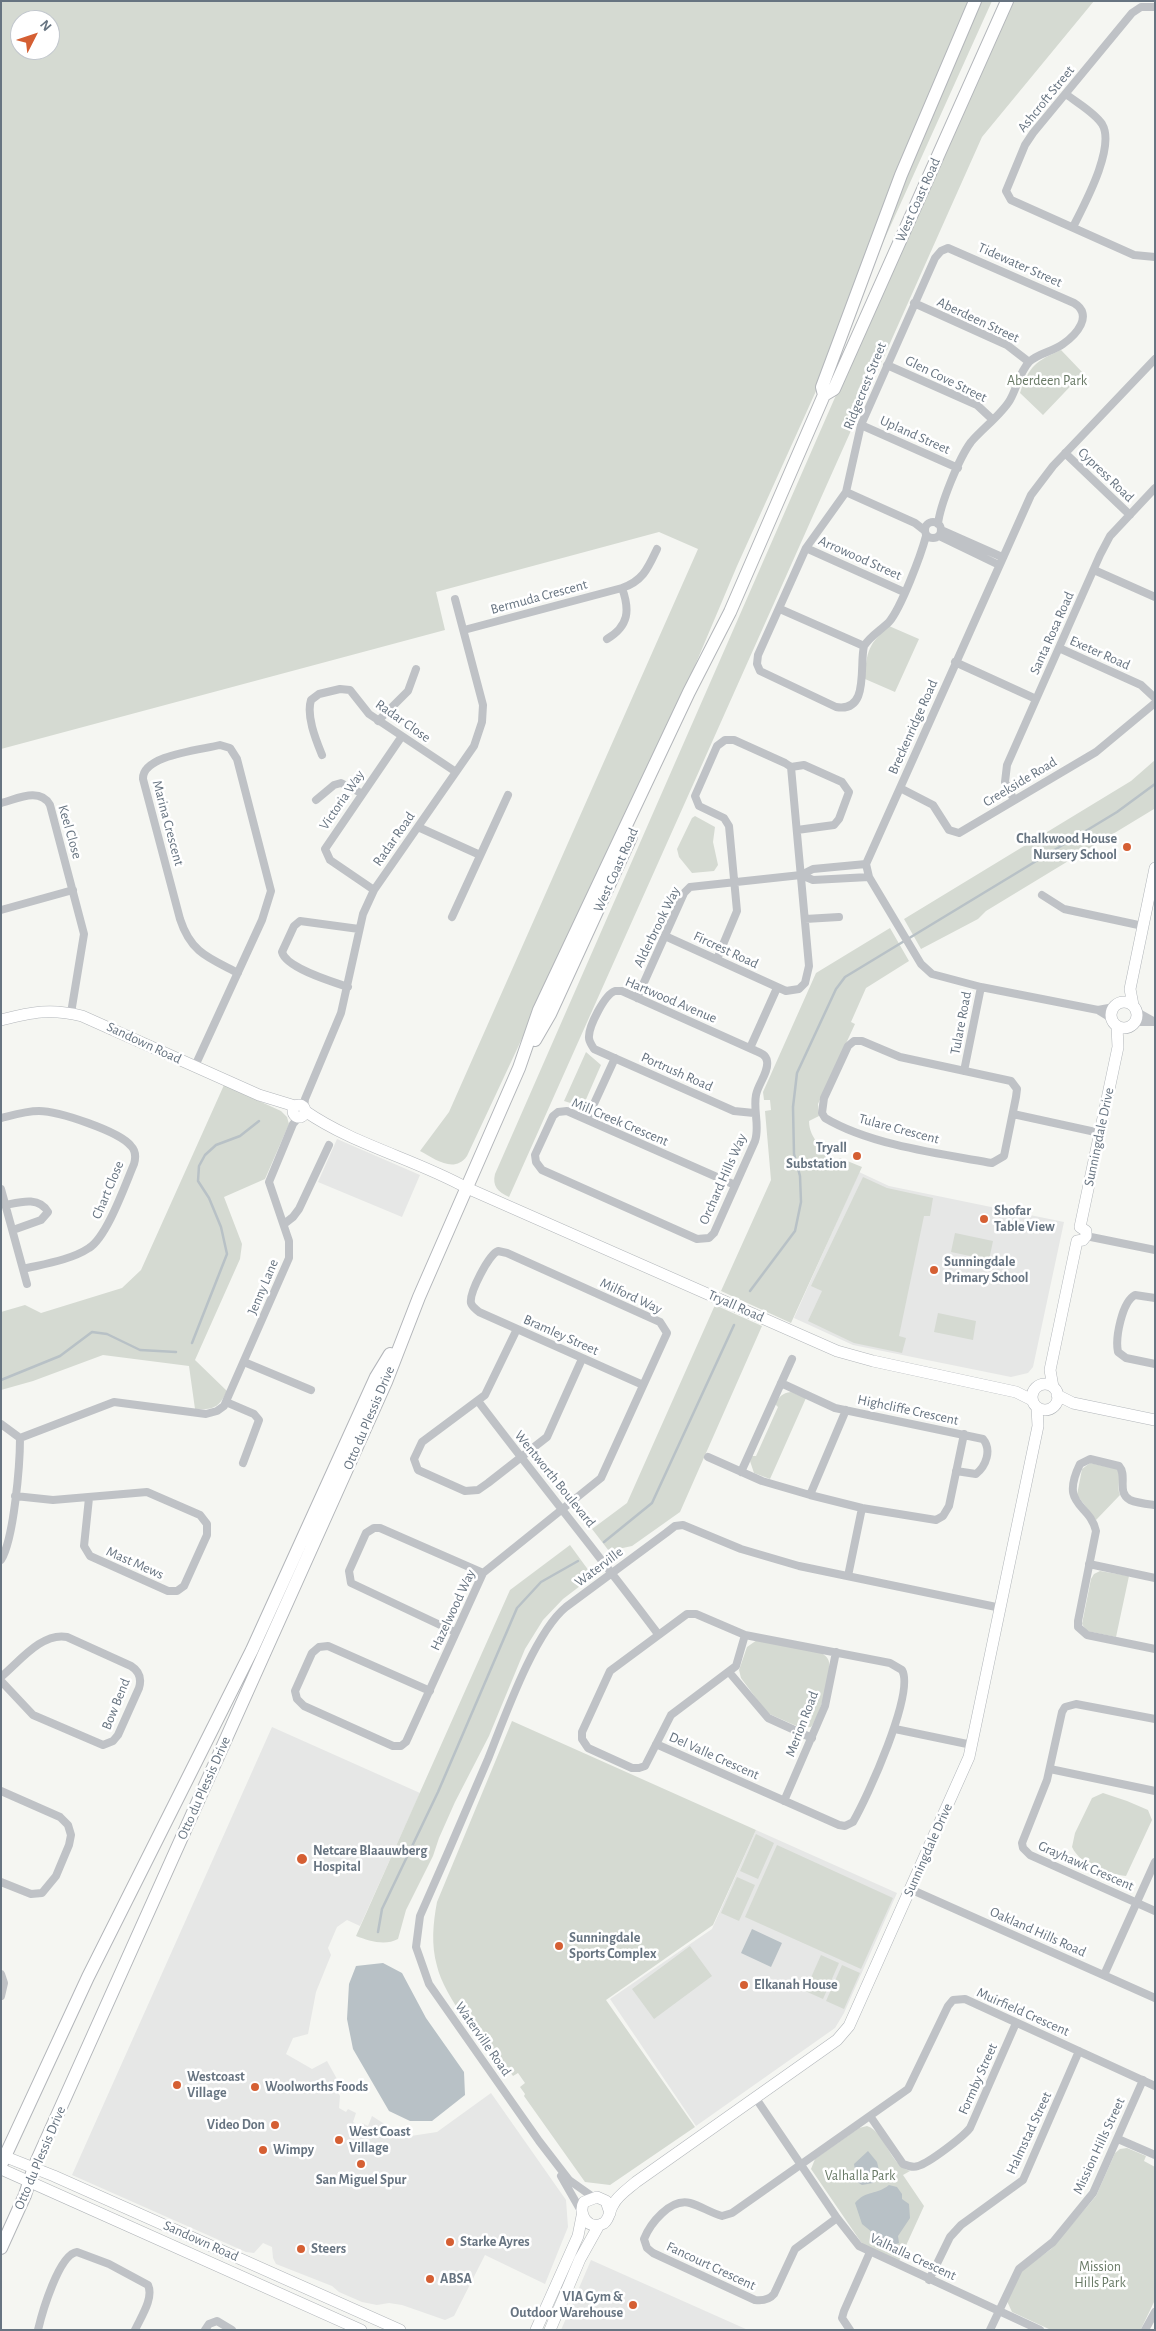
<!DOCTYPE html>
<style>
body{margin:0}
#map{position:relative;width:1156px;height:2331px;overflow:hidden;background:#f5f6f2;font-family:"Alegreya Sans",sans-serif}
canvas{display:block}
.frame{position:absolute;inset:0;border:2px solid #677481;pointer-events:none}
.north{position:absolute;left:10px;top:10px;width:50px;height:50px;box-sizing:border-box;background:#fff;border:1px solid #c2c7cd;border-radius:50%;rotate:49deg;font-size:14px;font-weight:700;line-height:20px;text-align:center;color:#677481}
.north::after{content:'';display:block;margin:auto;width:18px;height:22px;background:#d55f33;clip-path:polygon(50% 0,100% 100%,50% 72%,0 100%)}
</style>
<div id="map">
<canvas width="1156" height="2331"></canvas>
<div class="frame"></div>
<div class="north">N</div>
</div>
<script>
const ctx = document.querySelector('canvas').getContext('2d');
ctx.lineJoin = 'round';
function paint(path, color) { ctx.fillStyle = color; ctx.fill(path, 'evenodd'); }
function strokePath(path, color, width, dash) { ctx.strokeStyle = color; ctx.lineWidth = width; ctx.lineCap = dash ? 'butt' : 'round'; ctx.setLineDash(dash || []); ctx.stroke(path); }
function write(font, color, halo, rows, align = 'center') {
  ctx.font = font + ' "Alegreya Sans",sans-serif'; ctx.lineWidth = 5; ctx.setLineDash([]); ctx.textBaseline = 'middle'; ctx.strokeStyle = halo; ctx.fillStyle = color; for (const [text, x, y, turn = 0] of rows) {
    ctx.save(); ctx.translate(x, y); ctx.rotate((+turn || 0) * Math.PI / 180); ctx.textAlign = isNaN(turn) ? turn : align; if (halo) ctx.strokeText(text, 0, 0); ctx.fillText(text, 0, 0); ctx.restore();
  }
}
const built = new Path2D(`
 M337,1139L420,1175L402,1217L318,1182Z
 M859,1172L889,1186L1064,1222L1033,1367L1028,1373L1011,1377L853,1345L794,1318Z
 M272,1727L420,1793L360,1926L347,1920L337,1927L328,1948L331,1955L316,1992L308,2034L293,2038L286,2054L312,2069L327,2061L342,2088L337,2091L340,2096L339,2108L346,2112L348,2109L356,2113L353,2122L360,2126L362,2123L368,2126L372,2116L397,2132L411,2136L437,2132L491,2093L566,2200L568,2227L545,2284L485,2255L454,2316L445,2320L402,2305L389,2303L377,2305L362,2302L339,2292L332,2286L276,2264L273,2258L272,2247L263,2243L254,2253L246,2252L72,2175Z
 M756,1830L897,1893L844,2013L835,2028L696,2126L610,1999L712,1929Z
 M591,2260L748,2330H561Z`);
const green = new Path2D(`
 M1,1H992L737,566L680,701L467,1156C454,1174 435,1159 420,1151L449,1112L698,549L659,532L436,592L445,630L1,749ZM20,20H50V50H20Z
 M1013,1H1094L982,137L509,1197C498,1192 492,1186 495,1174L928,185Z
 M1061,350L1083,373L1043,415L1020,393C1029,366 1036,361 1061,350Z
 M889,626L919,639L895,692L865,679C866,652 869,643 889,626Z
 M1155,760L1154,809L986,911L978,919L921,949L904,919L1131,781Z
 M695,816L715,827L713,842L718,865L714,871L692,873L679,857L677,849L692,818Z
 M890,928L909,961L866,988L851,1022L855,1024L818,1104L819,1116L809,1121C809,1139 825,1151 837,1163L840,1158L862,1167L791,1323L721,1291L771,1180L765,1111L771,1110L770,1100H764L763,1092L816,973Z
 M586,1052L601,1065L584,1104L580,1106L564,1101Z
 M224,1085L281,1111L287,1117L289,1124L265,1179L224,1197L242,1244L240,1259L195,1360L227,1391C219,1408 213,1410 195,1409L189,1366L103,1355L33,1381L1,1390V1312L25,1305L41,1313L122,1288L141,1270Z
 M863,1177L887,1188L933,1198L930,1216H924L899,1336L906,1338L902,1353L854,1343L808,1321L822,1291L811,1286Z
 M955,1233L993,1241L989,1260L951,1252Z
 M715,1305L762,1326L680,1512L632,1546L609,1551L592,1529L627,1503Z
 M938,1313L976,1321L973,1340L934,1332Z
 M791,1392L806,1398L770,1479L754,1473L750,1461L752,1456H756L778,1407L775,1404C779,1397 782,1393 791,1392Z
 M1090,1463L1117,1469C1122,1477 1116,1486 1120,1495L1096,1520L1077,1495L1082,1469Z
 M570,1545L589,1571L584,1583L563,1599L543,1620L525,1649L489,1736L455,1802L439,1838L433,1856L406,1910L398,1939C385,1946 369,1941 356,1936L510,1590Z
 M1100,1571L1129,1576L1116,1637L1087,1631L1082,1624L1091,1579L1094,1574Z
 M757,1640L822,1653C825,1656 828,1657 829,1662C832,1674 819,1718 811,1727L801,1728L767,1713L741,1678L739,1670L747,1647Z
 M512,1721L756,1830L713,1925L606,2000L695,2127L610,2185L585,2182L524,2096L525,2094L520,2087L525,2083L518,2073L513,2076L506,2067L502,2070C483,2043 444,1997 437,1966C431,1945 433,1923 437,1902Z
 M1103,1793L1127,1801L1148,1810L1152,1820L1126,1876C1107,1873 1081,1866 1072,1847L1075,1833L1092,1798Z
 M756,1834L774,1843L758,1879L740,1871Z
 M777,1845L893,1898L861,1969L745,1917Z
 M737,1877L755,1885L739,1921L721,1913Z
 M690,1946L712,1976L654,2019L632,1989Z
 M821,1955L839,1963L823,1999L805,1991Z
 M842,1965L860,1973L844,2009L826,2001Z
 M867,2126C887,2133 888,2164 910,2171L903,2175L924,2206L899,2261L863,2245L811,2169L815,2159L859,2128Z
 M1127,2148L1146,2156L1144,2161L1155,2167V2300L1141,2329L1051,2330L1012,2312L1007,2301L1021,2271L1051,2249L1096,2196L1115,2153L1120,2149Z`);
const water = new Path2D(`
 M752,1929L782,1943L771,1967L741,1953Z
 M383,1963L402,1973L426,2018L464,2072L465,2095L432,2121H410L389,2111L353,2049L347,2019L349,1984L356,1966Z
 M868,2151L877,2162L880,2174L873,2183L862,2185L857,2182L854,2164Z
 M889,2185L897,2187L902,2194V2199L909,2204L910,2218L898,2236L899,2243L887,2247L883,2241L862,2224L855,2203C866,2190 877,2195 889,2185Z`);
const stream = new Path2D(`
 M750,1291L795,1231L801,1202L800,1176L794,1154L793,1107L797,1073L836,989L845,977L1117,812L1155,784
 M192,1343L227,1254L221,1227L209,1198L198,1181L199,1166L205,1155L216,1145L240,1136L259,1121
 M1,1380L60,1356L92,1332L107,1334L140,1350L176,1352
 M604,1542L652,1503L734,1325
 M378,1932L382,1909L438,1792L517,1608L541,1582L578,1561`);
const street = new Path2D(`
 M1155,7H1141L1132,13L1033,133L1025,145L1006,191L1011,200L1134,255L1155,257
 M1066,94C1077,103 1094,112 1102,124C1116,147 1084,205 1073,227
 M914,303L1007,345L1029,362
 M887,365L977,405L992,419
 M861,425L958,468
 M1065,453L1130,515
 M846,492L915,523L924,530
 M925 530a8 8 0 1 1 16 0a8 8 0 1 1-16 0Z
 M941,530L1002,557
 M926,536C921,555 901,608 889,622C881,630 870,636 864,646C859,665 870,713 836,707L760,671L757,664L758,655L806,548L846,492L861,425L935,258L941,251L948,248L1074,303C1094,315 1076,335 1063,344C1052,352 1038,353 1029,362C1019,373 1017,388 1010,400C1002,414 982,429 971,442C959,458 940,505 938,524
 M939,536L999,565
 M806,548L904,592
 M1094,570L1155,597
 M622,588C643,581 648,568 657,549
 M780,609L864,646
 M464,630L622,588C630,610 629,626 607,639
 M1059,648L1141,685L1155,698
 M955,662L1036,699
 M378,721L408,691L416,669
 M322,755C316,740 306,716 311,700L319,694L340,689L350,690L369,714L456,772
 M791,767L804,765L842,782L849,792L839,819L834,825L797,830
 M900,788L933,805L949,830L959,833L1096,752L1155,703
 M316,800L334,785L341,783L361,793
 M1014,800L1005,782L1007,765L1100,555L1110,536L1155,488
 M1,803C17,799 40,787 50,805L84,934L71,1013
 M418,827L480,855
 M801,875L813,880L869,877
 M374,890L330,860L325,849L402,736
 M1042,895L1064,909L1143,926
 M1,910L73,890
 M452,917L508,795
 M805,919L839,917
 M665,936L786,991L799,989L805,983L809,966L791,767L785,763L734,740H725L717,746L695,796L699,806L724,818L729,826L737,911L717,959
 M348,987C333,982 286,968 282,952L294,926L300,921L359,929
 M637,998L684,893L690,887L801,875L813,869L866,864
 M1098,1010L1114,1007
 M1137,1012L1155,1022
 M1111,1018L1098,1010L981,987L932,974L921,964L869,877L866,864L1031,495L1053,466L1155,359
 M1135,1022H1153
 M854,1041H862L900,1057L1011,1081L1017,1089L1016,1097L1004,1156L992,1163C941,1154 870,1145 825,1118L822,1113L824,1098L848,1046Z
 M750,1048L777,988
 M195,1066L262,920L271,891L237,759L230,748L220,745C201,750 142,755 143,779L180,919C191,953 209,958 238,973
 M964,1071L981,987
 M304,1108L305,1099L341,1013L363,914L374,890L474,746L482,722L483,705L455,599
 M1013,1114L1100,1133
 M1,1118C13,1115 26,1111 39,1111C58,1111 119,1131 131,1146C136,1151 136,1157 134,1164C125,1185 107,1237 89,1248C71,1260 44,1264 23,1269
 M587,1119L615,1058
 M735,1185L567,1111L558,1112L553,1116L535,1155L536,1162L542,1170L697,1239L709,1238L714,1233L755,1141C760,1126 753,1111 756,1095C758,1084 769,1072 767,1061C766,1055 761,1053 756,1051L622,991H615C605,994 588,1027 589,1038C589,1042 592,1045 594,1049L734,1111L754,1113
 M1,1189L27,1284
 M6,1205C20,1202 39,1196 48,1212L41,1220L13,1230
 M284,1224L293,1217L299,1209L329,1145
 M1086,1236L1155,1250
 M1155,1298L1135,1295C1122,1302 1115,1338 1118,1352L1126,1358L1155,1364
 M517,1329L485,1395L422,1442L414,1459L418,1470L465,1491L478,1490L488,1483L547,1437L582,1359
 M244,1362L311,1390
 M781,1383L835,1408L983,1439C992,1450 986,1466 976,1474L956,1471
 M478,1401C537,1479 599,1555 658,1634
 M226,1402L254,1414L259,1420L243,1463
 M1,1424L20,1438C20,1464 14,1539 1,1560
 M20,1438L114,1402L206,1414L217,1411L224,1406L289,1258V1241L269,1182L293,1124L299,1117
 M708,1457L762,1481L810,1495L862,1508L936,1520L943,1516L949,1506L964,1434
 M741,1472L792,1359
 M810,1495L846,1410
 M15,1496L53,1500L147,1492L200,1515L207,1524V1535L184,1586L177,1591H168L90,1556L84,1546L89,1498
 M1155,1505C1147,1504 1137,1503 1130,1500C1116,1492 1128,1476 1119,1466L1090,1459L1080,1464C1059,1507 1090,1503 1096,1531L1078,1621V1627L1087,1635L1155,1649
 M1089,1564L1155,1578
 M848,1576L862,1508
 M455,1632L351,1583L349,1571L366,1533L374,1528H380L483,1573
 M729,1672L768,1718L812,1738
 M1,1677C19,1662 42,1632 67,1637L131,1666C139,1671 142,1678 139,1688L118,1735L113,1741L103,1745L33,1715L1,1681
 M430,1691L328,1646L319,1647L312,1653L295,1691L297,1699L304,1706L393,1746H401L406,1742L483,1573L601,1478L667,1333L660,1322L507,1253L498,1251C489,1254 469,1293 471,1303C472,1307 476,1309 479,1312L643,1385
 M1155,1719L1076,1704L1065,1707L1062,1712L1047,1780L1022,1843L1023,1848L1030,1855L1155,1911
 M895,1729L972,1745
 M656,1744L839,1825L845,1826L853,1822C867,1798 915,1693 902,1670L890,1663L745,1635L696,1614H687L610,1671L582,1732V1739L588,1748L632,1768H639L645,1766L671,1715L736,1666L745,1635
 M1050,1769L1155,1791
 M1,1791L60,1817L68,1825L71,1835L69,1845L56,1876L42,1893L31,1894L1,1882
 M784,1801L825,1706L836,1652
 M910,1889L1155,1998
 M1,1974L4,1983L1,1996
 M1104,1975L1155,1862
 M755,2097L837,2218L859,2246L1040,2330
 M870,2116L903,2164C908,2166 913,2168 918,2166C929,2163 963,2137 970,2128L1016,2023
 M1118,2139L1155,2155
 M561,2176L581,2211
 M593,2197L569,2180L539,2141L429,1984L416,1947L420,1916C443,1864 466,1811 488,1759C504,1719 534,1633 566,1607L666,1533L675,1526L683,1525L741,1549L799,1566L1001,1608
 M837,2218L795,2249L774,2294C769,2300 763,2301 755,2300L653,2253L647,2248L644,2239C650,2224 670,2198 690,2203C701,2206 711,2213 722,2216L732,2213L908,2089L948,2006L953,2000L965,1999L1155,2086
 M929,2280L950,2237L961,2225L1023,2180L1079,2051
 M38,2330C42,2313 59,2254 77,2252L109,2264L148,2285C154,2298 141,2317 135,2330
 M205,2330L209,2324L217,2321L232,2330
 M850,2330L842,2318L844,2311L870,2252
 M990,2330L1019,2269L1053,2242L1093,2193L1143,2080
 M1145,2330L1155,2312`);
const secondary = new Path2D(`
 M1111 1015a13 13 0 1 1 26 0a13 13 0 1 1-26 0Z
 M1133,1005L1130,989L1155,868
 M1,1020C32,1012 51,1008 82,1016L259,1095L295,1106
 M293 1111a6 6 0 1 1 12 0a6 6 0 1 1-12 0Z
 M305,1111C354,1145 415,1159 467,1188L837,1351L873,1361L1016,1392L1032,1400
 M1080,1227L1118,1047L1117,1027
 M1077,1241L1083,1240L1086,1236V1231L1080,1227
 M1032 1397a13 13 0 1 1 26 0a13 13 0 1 1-26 0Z
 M1053,1387L1050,1370L1077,1241
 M1057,1395L1073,1403L1155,1420
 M1,2155L54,2176L400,2330
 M1,2169L361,2330
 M610,2213L606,2201L597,2197L584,2202C577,2214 589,2232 604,2223C610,2218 609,2211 613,2205C617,2196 628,2189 636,2182L837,2040L849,2026L969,1757L1038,1426L1037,1408
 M536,2330L578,2236L582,2216
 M550,2330L580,2259L599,2225`);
const primary = new Path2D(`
 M824,395L822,387L901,175L975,1
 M535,1040L550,1014L631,837
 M1,2165L88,1977L252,1650L376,1377L390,1354
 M1,2248L25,2195L34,2167L386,1382L419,1297L519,1068L539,1010L689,692L730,612L824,395L834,389L1007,1`);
const markers = [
 [1127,847,5,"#d55f33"],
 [857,1156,5,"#d55f33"],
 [984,1219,5,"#d55f33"],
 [934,1270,5,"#d55f33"],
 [302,1859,6,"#d55f33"],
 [559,1946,5,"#d55f33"],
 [744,1985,5,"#d55f33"],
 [177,2085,5,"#d55f33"],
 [255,2087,5,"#d55f33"],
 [275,2125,5,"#d55f33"],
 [339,2140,5,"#d55f33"],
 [263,2150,5,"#d55f33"],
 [361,2164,5,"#d55f33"],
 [450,2242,5,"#d55f33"],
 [301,2249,5,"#d55f33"],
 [430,2279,5,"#d55f33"],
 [633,2305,5,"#d55f33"]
];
const streetNames = [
 ["Ashcroft Street",1046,99,-51],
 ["West Coast Road",918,200,-66],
 ["Tidewater Street",1020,265,24],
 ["Aberdeen Street",978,320,25],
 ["Glen Cove Street",946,379,26],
 ["Ridgecrest Street",865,386,-68],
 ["Upland Street",915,435,24],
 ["Cypress Road",1106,475,44],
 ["Arrowood Street",860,558,24],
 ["Bermuda Crescent",539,597,-15],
 ["Santa Rosa Road",1052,633,-66],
 ["Exeter Road",1100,653,24],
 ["Radar Close",403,721,35],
 ["Breckenridge Road",913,727,-66],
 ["Creekside Road",1020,782,-31],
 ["Victoria Way",342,800,-56],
 ["Marina Crescent",168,823,75],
 ["Keel Close",70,832,74],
 ["Radar Road",394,839,-55],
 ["West Coast Road",616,870,-66],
 ["Alderbrook Way",657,927,-64],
 ["Fircrest Road",726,950,25],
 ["Hartwood Avenue",671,1000,23],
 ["Tulare Road",961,1023,-79],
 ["Sandown Road",144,1043,25],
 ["Portrush Road",677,1072,24],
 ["Mill Creek Crescent",620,1122,23],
 ["Tulare Crescent",899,1129,15],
 ["Sunningdale Drive",1099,1137,-78],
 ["Orchard Hills Way",723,1179,-66],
 ["Chart Close",108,1190,-67],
 ["Jenny Lane",263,1287,-67],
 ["Milford Way",631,1296,25],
 ["Tryall Road",736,1306,24],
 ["Bramley Street",561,1335,24],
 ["Highcliffe Crescent",908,1410,12],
 ["Otto du Plessis Drive",369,1418,-67],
 ["Wentworth Boulevard",555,1479,51],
 ["Mast Mews",135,1563,24],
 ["Waterville",599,1567,-37],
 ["Hazelwood Way",453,1610,-65],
 ["Bow Bend",116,1704,-68],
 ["Merion Road",802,1724,-69],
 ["Del Valle Crescent",714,1756,24],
 ["Otto du Plessis Drive",204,1788,-66],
 ["Sunningdale Drive",928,1850,-66],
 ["Grayhawk Crescent",1086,1866,24],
 ["Oakland Hills Road",1038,1932,24],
 ["Muirfield Crescent",1023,2012,24],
 ["Waterville Road",483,2039,55],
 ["Formby Street",978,2079,-66],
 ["Halmstad Street",1029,2133,-65],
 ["Mission Hills Street",1099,2146,-65],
 ["Otto du Plessis Drive",40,2158,-67],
 ["Sandown Road",201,2241,24],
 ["Valhalla Crescent",913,2257,25],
 ["Fancourt Crescent",711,2266,25]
];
const parkNames = [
 ["Aberdeen Park",1047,381],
 ["Valhalla Park",860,2176],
 ["Mission",1100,2267],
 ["Hills Park",1100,2283]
];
const poiNames = [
 ["Chalkwood House",1117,839,"right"],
 ["Nursery School",1117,855,"right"],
 ["Tryall",847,1148,"right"],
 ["Substation",847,1164,"right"],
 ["Shofar",994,1211],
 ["Table View",994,1227],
 ["Sunningdale",944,1262],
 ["Primary School",944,1278],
 ["Netcare Blaauwberg",313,1851],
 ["Hospital",313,1867],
 ["Sunningdale",569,1938],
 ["Sports Complex",569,1954],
 ["Elkanah House",754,1985],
 ["Westcoast",187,2077],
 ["Village",187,2093],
 ["Woolworths Foods",265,2087],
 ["Video Don",265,2125,"right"],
 ["West Coast",349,2132],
 ["Village",349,2148],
 ["Wimpy",273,2150],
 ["San Miguel Spur",361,2180,"center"],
 ["Starke Ayres",460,2242],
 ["Steers",311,2249],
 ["ABSA",440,2279],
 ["VIA Gym &",623,2297,"right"],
 ["Outdoor Warehouse",623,2313,"right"]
];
paint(built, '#e6e7e6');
paint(green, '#d5dad2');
paint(water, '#b8c1c6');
strokePath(stream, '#b8c1c6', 2.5);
strokePath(secondary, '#b2b6ba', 12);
strokePath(primary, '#b3b6ba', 14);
strokePath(street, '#bfc2c6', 8);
strokePath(secondary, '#fff', 11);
strokePath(primary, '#fff', 12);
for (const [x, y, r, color] of markers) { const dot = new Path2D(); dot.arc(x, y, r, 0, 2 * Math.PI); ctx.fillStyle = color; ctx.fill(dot); strokePath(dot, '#fff', 2); }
write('14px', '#677481', '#fff', streetNames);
write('14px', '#687965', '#fff', parkNames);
write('bold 14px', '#677481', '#fff', poiNames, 'left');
</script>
